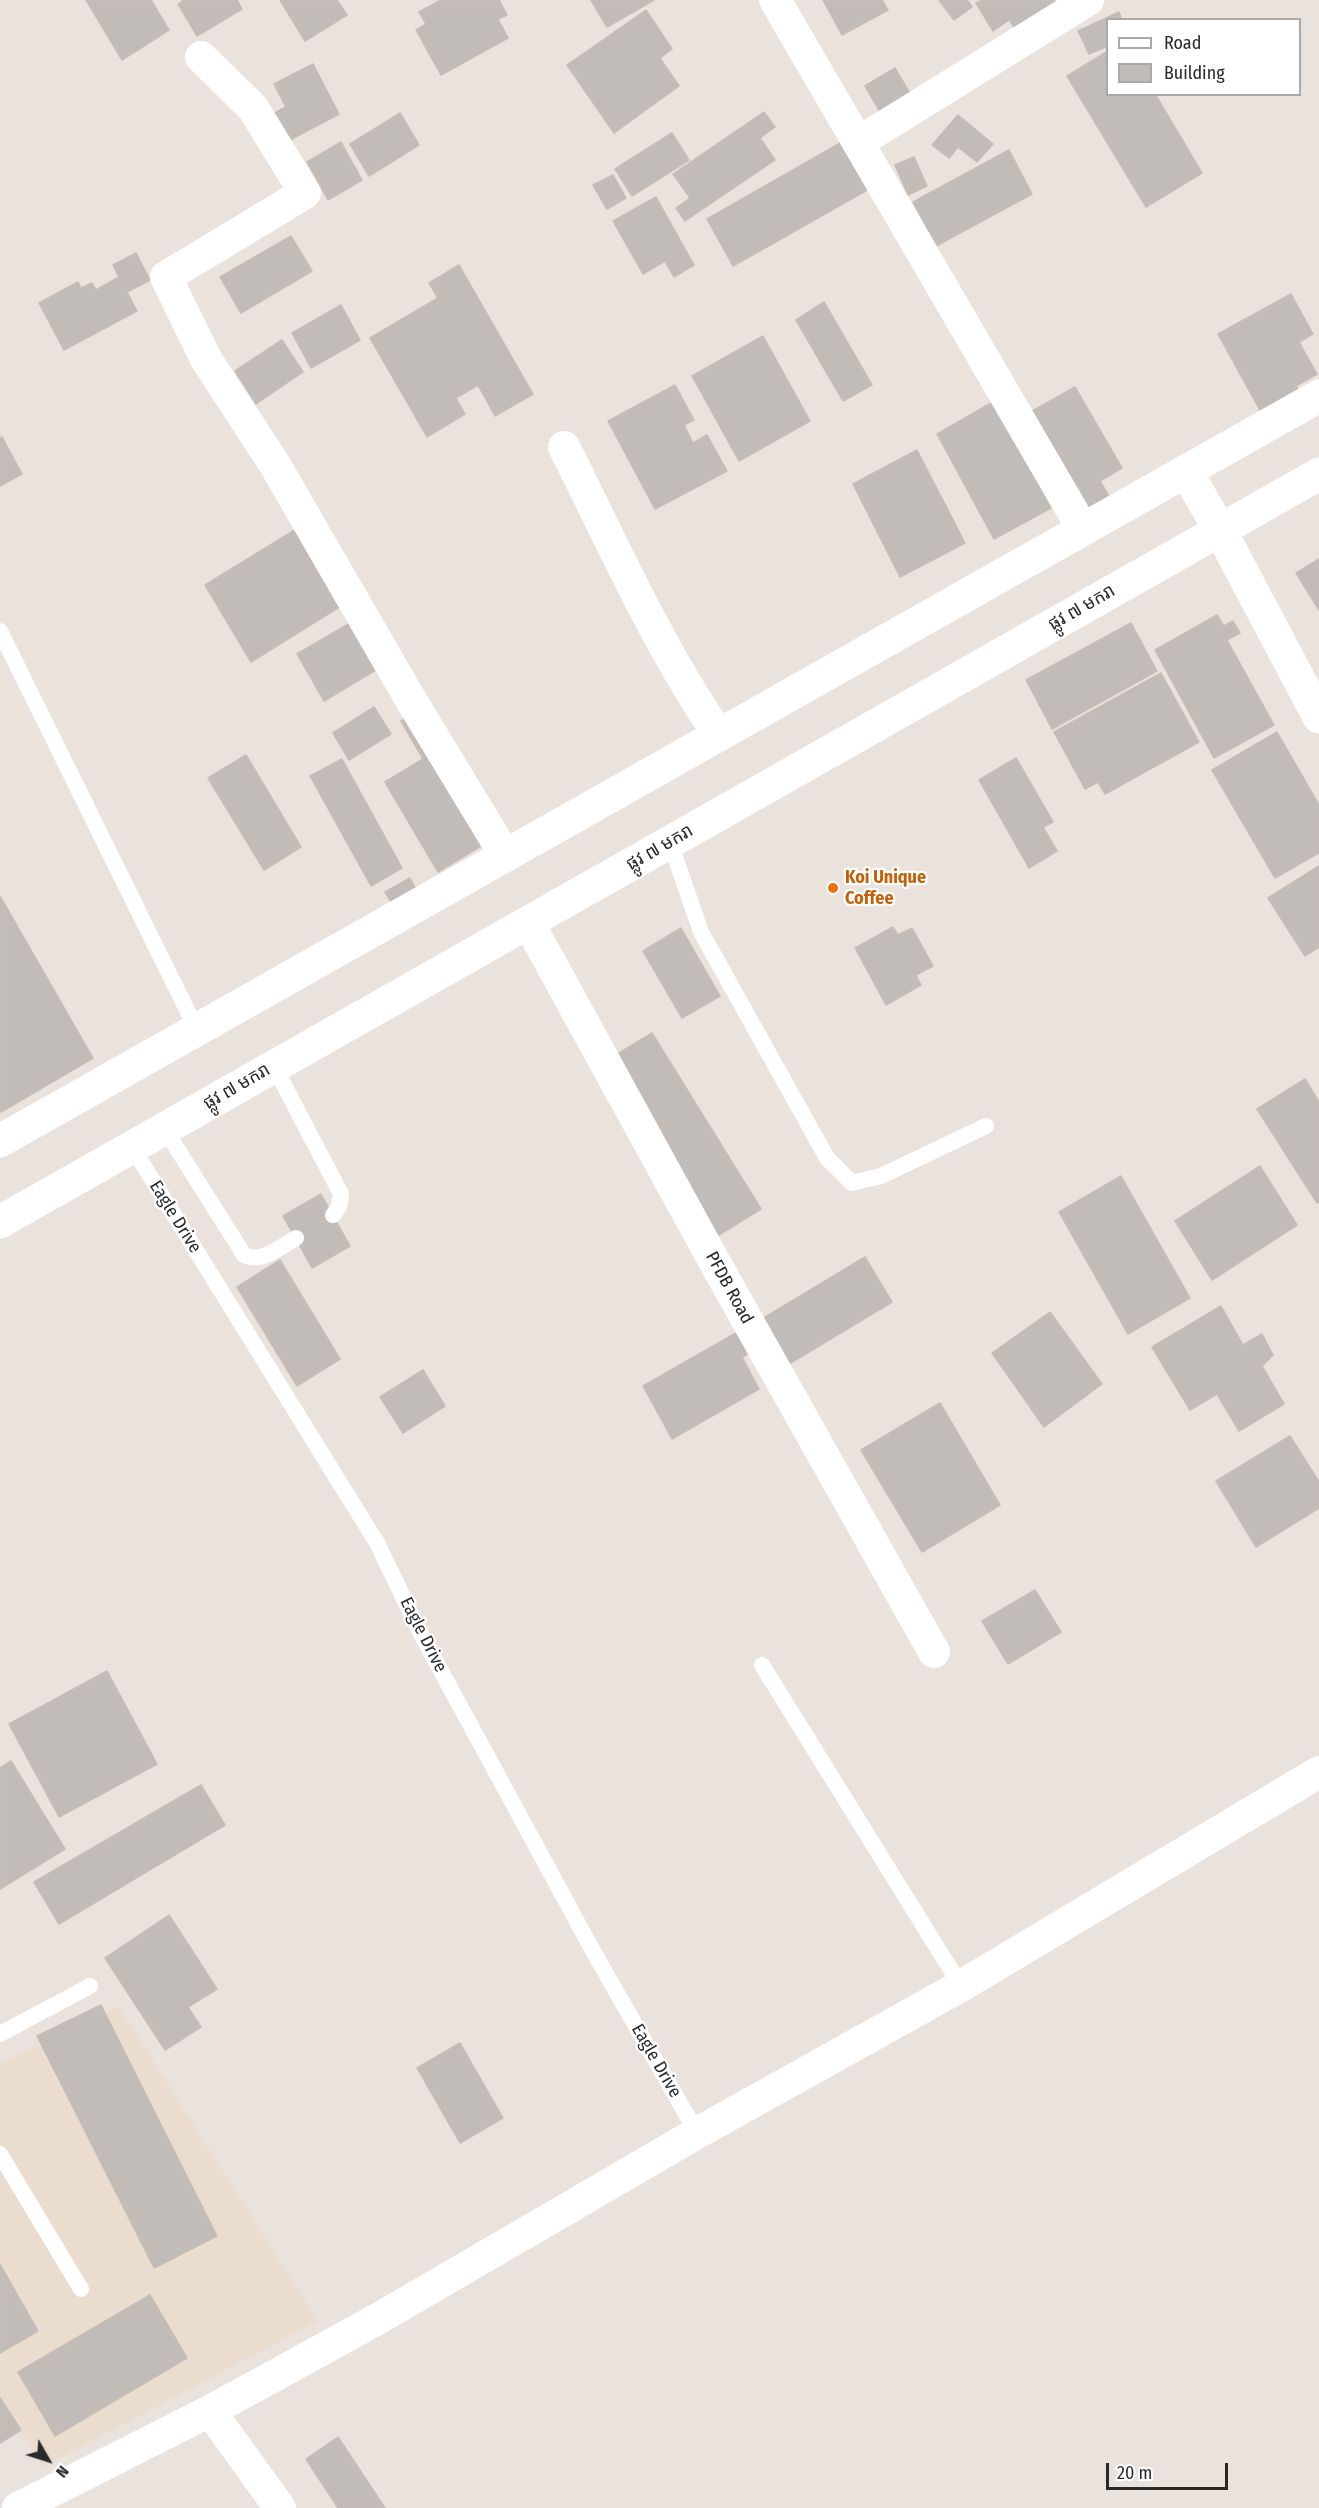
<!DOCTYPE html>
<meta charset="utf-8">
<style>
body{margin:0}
#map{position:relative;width:1319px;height:2508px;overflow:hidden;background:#eae2dc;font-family:"Fira Sans Condensed",sans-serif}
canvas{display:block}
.legend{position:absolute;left:1106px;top:18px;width:195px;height:78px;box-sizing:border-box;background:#fff;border:2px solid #a9a9a9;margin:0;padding:8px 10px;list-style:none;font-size:18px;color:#292929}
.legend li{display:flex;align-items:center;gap:12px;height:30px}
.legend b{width:30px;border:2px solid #a9a9a9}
.north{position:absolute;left:18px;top:2430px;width:60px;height:60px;-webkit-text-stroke:4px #fff;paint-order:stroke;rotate:129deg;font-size:16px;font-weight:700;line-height:24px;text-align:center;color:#292929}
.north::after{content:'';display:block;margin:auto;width:21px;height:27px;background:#292929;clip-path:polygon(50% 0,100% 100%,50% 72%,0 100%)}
.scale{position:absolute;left:1106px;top:2463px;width:122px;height:27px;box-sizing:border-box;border:3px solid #292929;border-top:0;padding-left:8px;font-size:18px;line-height:21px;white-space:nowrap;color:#292929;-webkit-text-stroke:4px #fff;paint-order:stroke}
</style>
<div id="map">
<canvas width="1319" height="2508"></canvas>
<ul class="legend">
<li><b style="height:8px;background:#fff"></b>Road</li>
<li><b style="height:16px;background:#c2bcb8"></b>Building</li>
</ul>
<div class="north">N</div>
<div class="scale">20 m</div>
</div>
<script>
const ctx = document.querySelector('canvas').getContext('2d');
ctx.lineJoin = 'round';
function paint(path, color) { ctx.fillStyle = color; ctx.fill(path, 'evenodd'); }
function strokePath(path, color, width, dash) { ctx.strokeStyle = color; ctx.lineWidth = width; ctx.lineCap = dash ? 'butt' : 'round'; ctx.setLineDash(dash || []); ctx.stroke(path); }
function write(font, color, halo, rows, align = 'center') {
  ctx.font = font + ' "Fira Sans Condensed","Noto Sans Khmer",sans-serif'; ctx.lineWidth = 4.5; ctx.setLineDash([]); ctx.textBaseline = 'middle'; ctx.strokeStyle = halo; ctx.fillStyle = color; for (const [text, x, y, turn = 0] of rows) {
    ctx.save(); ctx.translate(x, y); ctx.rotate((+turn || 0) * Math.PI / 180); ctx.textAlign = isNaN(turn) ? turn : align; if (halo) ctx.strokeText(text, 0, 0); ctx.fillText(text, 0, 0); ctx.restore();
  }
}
const education = new Path2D(`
 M119,2007L318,2321L43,2467L0,2398V2064Z`);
const building = new Path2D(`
 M86,0H151L169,30L122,60Z
 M184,0H237L242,9L197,36L178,4Z
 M280,0H337L347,15L305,41Z
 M441,0H499L507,15L498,19L508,38L441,75L416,30L426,24L419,12Z
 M591,0H654L607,27Z
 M823,0H882L888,10L842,35Z
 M939,0H967L972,7L954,20Z
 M982,0H1054L1060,10L1020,35L1009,20L993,31L976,3Z
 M646,10L672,49L660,58L679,86L614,133L567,65Z
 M1119,12L1122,20H1108V46L1089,54L1078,31Z
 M1108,51V94H1155L1202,173L1146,207L1067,76Z
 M313,64L339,114L284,143L269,116L286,107L274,84Z
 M895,68L912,97L882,115L865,86Z
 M764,112L775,127L760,138L775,160L685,221L676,208L690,198L673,174Z
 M400,113L419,145L369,176L350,144Z
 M958,115L993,144L977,162L958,147L949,158L932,145Z
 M672,133L689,160L632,196L615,169Z
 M341,142L362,180L328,200L307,162Z
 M842,142L869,189L733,266L707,219Z
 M1009,150L1032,194L936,246L913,202Z
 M914,157L927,186L908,195L895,165Z
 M613,175L626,198L607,209L593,185Z
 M656,197L694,265L674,277L665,261L643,274L613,221Z
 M291,236L312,271L241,313L220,277Z
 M136,253L150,280L127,292L137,311L64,350L39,303L78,282L81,288L92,283L96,290L119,277L113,265Z
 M459,265L533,394L495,416L478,385L456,398L465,414L427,437L370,338L438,298L429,283Z
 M1291,294L1313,334L1299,342L1317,374L1296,386L1300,393L1262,414L1218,334Z
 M824,302L872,385L843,401L796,320Z
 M341,305L360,340L311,368L292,333Z
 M763,336L810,421L739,461L692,376Z
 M282,340L303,372L256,404L235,371Z
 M675,385L694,420L684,425L693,443L707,435L727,471L655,509L608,421Z
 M1075,387L1122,468L1100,481L1112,501L1092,512L1079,490L1072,494L1027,414Z
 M993,402L1051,508L994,539L937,434Z
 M2,437L22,474L0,486V438Z
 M917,450L965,543L900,577L853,484Z
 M303,525L349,601L251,662L205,585Z
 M1319,559V610L1296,573Z
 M1217,615L1224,626L1233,621L1240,633L1227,640L1274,725L1214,758L1155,650Z
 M357,619L384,665L324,701L297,654Z
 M1131,623L1157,671L1052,729L1026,680Z
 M1161,673L1199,742L1105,794L1098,782L1085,789L1054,732Z
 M374,707L391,734L349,760L333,733Z
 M411,716L486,843L438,872L385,782L423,759L401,721Z
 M1277,732L1319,805V853L1275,878L1212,770Z
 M246,755L301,847L264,870L208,778Z
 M1016,758L1053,822L1043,827L1057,851L1029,868L979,780Z
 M342,759L402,868L371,886L310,776Z
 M1319,866V947L1305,956L1268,898Z
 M410,878L423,902L399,915L385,892Z
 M0,896L93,1058L1,1112L0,1111Z
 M893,927L898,935L912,928L933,966L916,975L921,985L886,1005L855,948Z
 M681,928L720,996L682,1018L643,951Z
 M652,1033L761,1209L714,1238L606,1061Z
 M1305,1079L1319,1102V1202L1317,1203L1257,1109Z
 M1260,1166L1297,1225L1212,1280L1175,1221Z
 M1121,1176L1190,1298L1128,1334L1059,1212Z
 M321,1194L350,1246L312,1268L283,1216Z
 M865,1257L892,1302L784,1367L757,1322Z
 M280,1260L340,1359L297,1386L237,1287Z
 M1221,1306L1243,1345L1262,1334L1273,1355L1262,1366L1284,1404L1239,1431L1217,1394L1190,1410L1152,1347Z
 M1050,1312L1102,1384L1044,1427L992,1353Z
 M743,1329L754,1350L742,1357L759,1389L672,1439L643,1386Z
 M423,1370L445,1406L403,1433L380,1397Z
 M940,1403L1000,1505L922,1552L861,1450Z
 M1290,1436L1319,1482V1508L1256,1547L1216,1481Z
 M1035,1590L1061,1632L1008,1664L982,1621Z
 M107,1671L157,1764L59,1817L9,1724Z
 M11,1761L65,1849L0,1889V1768Z
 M201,1785L225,1825L59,1924L34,1882Z
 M169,1915L217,1989L188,2007L201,2027L165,2050L105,1958Z
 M101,2005L217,2236L154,2268L37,2036Z
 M460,2043L503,2118L460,2143L417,2068Z
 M0,2264L38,2331L0,2353Z
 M150,2295L187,2358L55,2436L18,2372Z
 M0,2398L21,2430L0,2443Z
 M338,2437L385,2508H338L306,2459Z`);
const service = new Path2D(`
 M0,631L197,1030
 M670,842L701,932L827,1158L852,1183L881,1176L986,1126
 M274,1066L341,1194L339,1207L333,1215
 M164,1128L244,1255C261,1264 280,1247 296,1238
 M132,1147L377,1543L421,1634L593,1951L697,2133
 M762,1665L961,1986
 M0,2034L90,1986
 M0,2154L81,2289`);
const minor = new Path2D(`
 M775,0L1083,529
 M201,57L253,108L305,193L166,277L206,359L275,465L408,695L505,855
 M859,142L1088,0
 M564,447C613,544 657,645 719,735
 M528,922L719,1270L934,1652
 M210,2411L280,2508
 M18,2508L210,2411L376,2320L697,2133L961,1986L1319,1772`);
const tertiary = new Path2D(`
 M1186,471L1220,530L1319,717`);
const secondary = new Path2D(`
 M0,1141L1319,396
 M0,1222L1319,474`);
const markers = [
 [833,888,6,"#e8710a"]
];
const streetNames = [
 ["ផ្លូវ ៧ មករា",1082,608,-30],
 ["ផ្លូវ ៧ មករា",660,848,-30],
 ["ផ្លូវ ៧ មករា",237,1087,-30],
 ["Eagle Drive",175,1217,58],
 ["PFDB Road",729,1288,61],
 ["Eagle Drive",423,1635,63],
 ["Eagle Drive",656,2061,60]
];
const foodNames = [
 ["Koi Unique",845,878],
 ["Coffee",845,899]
];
paint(education, '#eaddcd');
paint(building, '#c2bcb8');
strokePath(building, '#c5bdb6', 1.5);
strokePath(service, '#fff', 16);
strokePath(minor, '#fff', 32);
strokePath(tertiary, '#fff', 33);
strokePath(secondary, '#fff', 33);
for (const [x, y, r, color] of markers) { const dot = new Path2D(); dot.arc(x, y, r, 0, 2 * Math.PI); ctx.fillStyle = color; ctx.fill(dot); strokePath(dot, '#fff', 2); }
write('18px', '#292929', '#fff', streetNames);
write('bold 18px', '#c56008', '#fff', foodNames, 'left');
</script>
